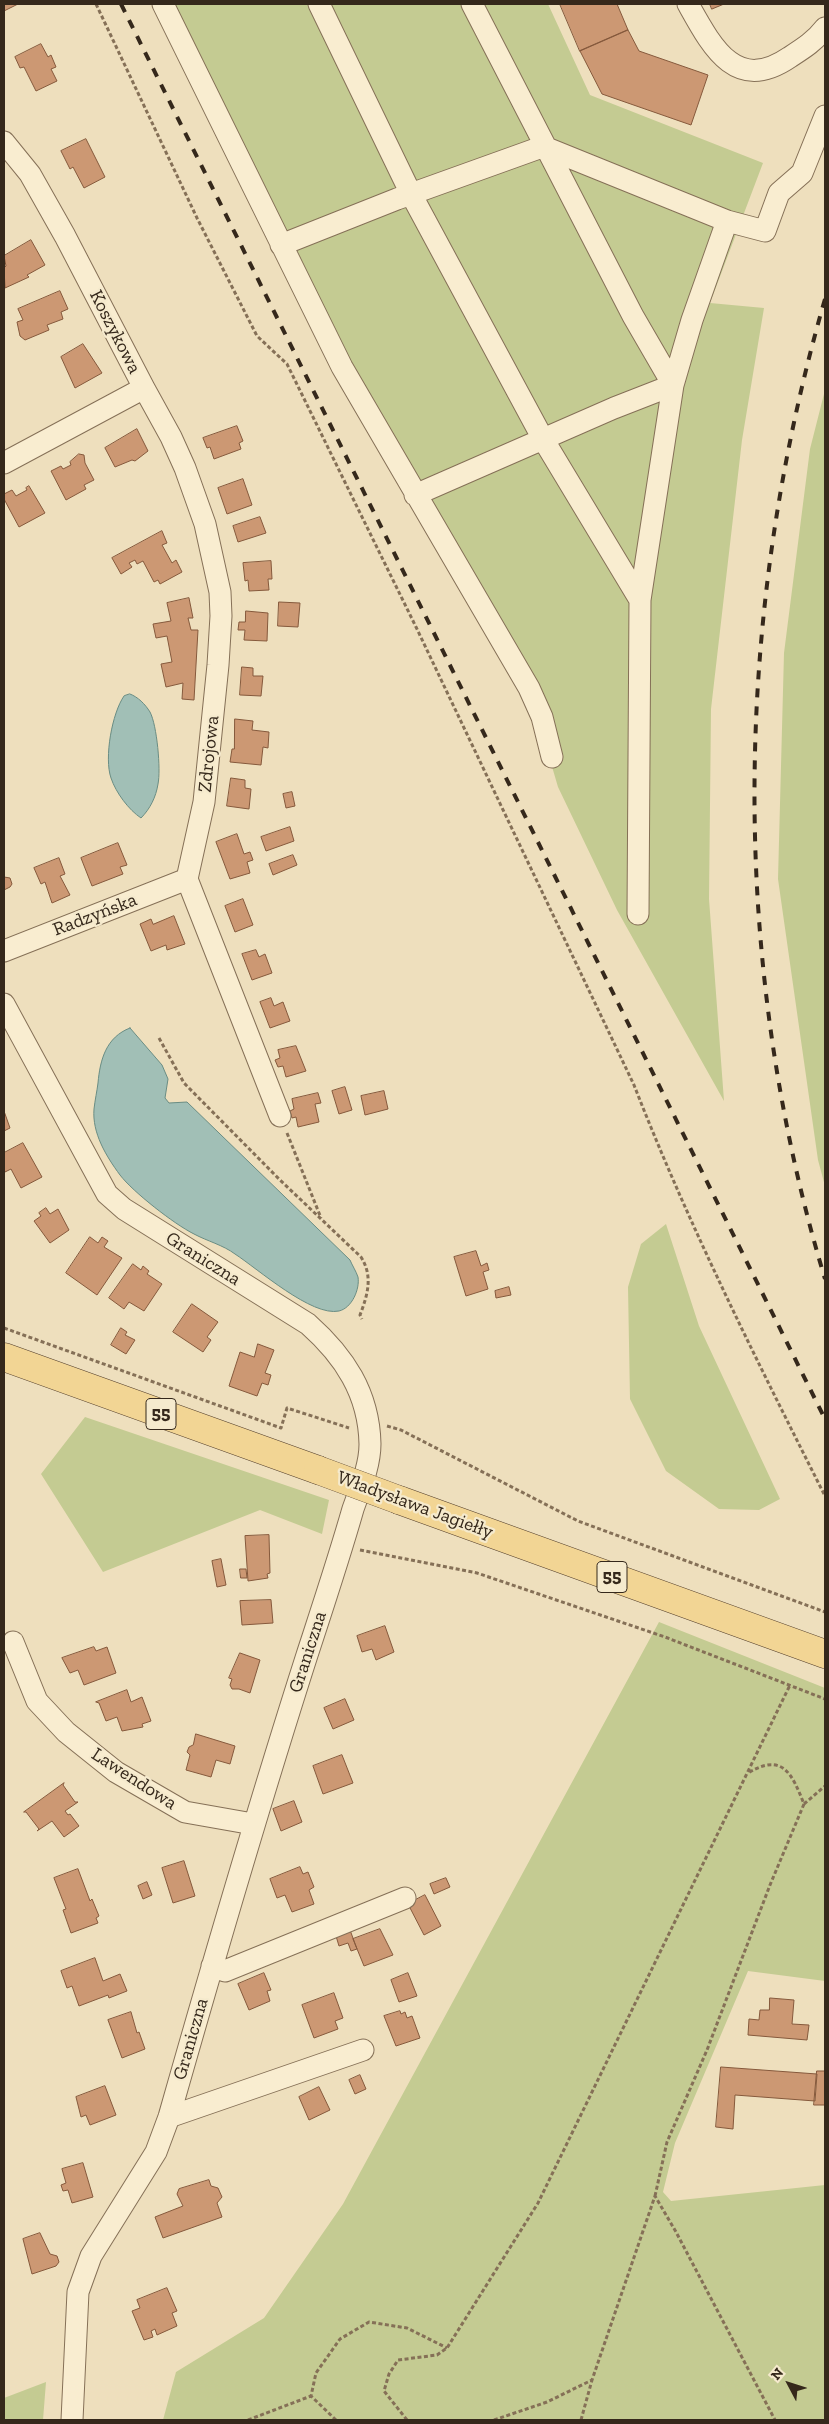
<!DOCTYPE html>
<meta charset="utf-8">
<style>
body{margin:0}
#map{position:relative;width:829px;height:2424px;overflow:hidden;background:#eedfbd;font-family:"Zilla Slab",serif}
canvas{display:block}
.frame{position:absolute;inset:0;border:5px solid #35281b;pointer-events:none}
.north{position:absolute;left:764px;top:2359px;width:50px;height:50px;-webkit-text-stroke:4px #f5eacd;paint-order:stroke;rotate:310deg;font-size:14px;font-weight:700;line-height:20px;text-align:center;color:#35281b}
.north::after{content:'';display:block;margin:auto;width:18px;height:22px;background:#35281b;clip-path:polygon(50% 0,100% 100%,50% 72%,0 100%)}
</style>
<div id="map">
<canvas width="829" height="2424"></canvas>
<div class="frame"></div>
<div class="north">N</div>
</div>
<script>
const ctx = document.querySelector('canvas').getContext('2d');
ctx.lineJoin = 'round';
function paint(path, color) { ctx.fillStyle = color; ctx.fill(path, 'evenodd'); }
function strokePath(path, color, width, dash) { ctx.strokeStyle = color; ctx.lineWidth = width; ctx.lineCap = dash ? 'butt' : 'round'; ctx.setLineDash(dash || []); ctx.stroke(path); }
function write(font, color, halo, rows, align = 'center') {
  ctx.font = font + ' "Zilla Slab",serif'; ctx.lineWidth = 4.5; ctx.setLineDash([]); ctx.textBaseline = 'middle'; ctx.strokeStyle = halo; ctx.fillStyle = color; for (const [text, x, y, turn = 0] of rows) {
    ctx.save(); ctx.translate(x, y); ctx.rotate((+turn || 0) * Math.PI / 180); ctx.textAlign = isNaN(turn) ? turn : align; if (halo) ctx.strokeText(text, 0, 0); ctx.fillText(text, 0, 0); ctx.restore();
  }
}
const green = new Path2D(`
 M157,4H548L590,95L763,163L710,303L764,308L742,440L711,709L709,899L724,1101L617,910L558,787L538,719Z
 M825,390V1186L818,1160L778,879L784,653L810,449Z
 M666,1224L699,1326L780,1499L759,1510L719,1509L666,1471L630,1399L628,1287L641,1244Z
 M85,1417L329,1500L322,1534L260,1510L103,1572L41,1474Z
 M659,1622L825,1688V1981L748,1971L675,2143L663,2192L671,2201L825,2185V2420H163L176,2372L264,2318L343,2204Z
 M46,2382L43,2420H4V2398Z`);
const water = new Path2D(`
 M130,694C138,697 145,704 150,712C157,725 161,770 158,784C156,797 150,809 141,818C129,810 116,793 111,778C104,758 112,713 124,696Z
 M130,1028L162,1065L168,1079L165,1098L169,1103L187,1102L350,1260C352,1265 356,1271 358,1277C360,1289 352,1308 339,1311C312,1317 258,1269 235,1254C223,1245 207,1241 194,1234C174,1224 133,1192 120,1175C106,1156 92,1133 94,1109C95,1100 97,1091 98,1083C100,1060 106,1037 130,1028Z`);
const building = new Path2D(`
 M4,4H18L4,11Z
 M560,4H617L628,30L580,51Z
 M710,4H724L712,9Z
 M628,30L639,51L708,75L691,125L602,94L580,51Z
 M41,44L48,57L51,55L56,67L51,69L57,81L36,91L24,67L20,68L15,57Z
 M86,139L105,177L84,188L73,167L70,169L61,151Z
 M31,240L45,265L27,275L29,277L5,288L4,268L6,266L4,256Z
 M60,291L68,309L61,312L63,319L47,325L49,330L25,340L20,336L17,322L23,320L18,309Z
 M83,344L102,373L75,388L61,357Z
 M237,426L243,441L239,443L241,449L214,459L210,447L207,448L203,438Z
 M137,429L148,451L135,461L132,460L115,467L105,448Z
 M79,454L84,455L85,463L94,480L84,485L86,489L66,500L51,471L61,466L63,469L71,465L70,462Z
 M243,479L252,505L227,514L218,488Z
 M29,486L45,513L19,527L4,499V494L12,490L16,496L27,490L26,488Z
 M260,517L266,533L238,542L233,526Z
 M162,531L167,543L162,545L172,563L176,560L182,572L160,584L158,580L154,582L143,561L137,564L135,560L129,563L132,567L121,574L112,558Z
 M271,561L272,579H268L269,590L249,591L248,580L245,581L243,563Z
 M189,598L193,618H188L191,630H198L194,700L182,699L183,683L166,687L161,664L172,662L167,636L156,638L153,624L171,621L167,603Z
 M279,602L300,603L298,627L278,626Z
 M246,611L268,613L267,641L244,640L245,630H238L239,622H245Z
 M242,667L253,668V676H263L261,696L240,695Z
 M235,719L253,721L252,730L269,732L268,748L263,747L261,765L230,762L232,749H234Z
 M231,778L245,780V788L251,789L249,809L227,806Z
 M292,792L295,806L286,808L283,794Z
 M290,827L294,841L266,851L261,837Z
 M237,834L244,854L250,852L253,860L247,862L250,873L230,879L216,842Z
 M118,843L127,865L120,867L123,874L92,886L81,858Z
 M293,855L297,865L273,875L269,864Z
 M59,858L65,874L60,876L70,895L52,903L45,882L41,884L34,868Z
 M4,877L10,878L12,884L10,887L4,890Z
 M243,899L253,925L235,932L225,906Z
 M174,916L185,944L167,950L166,945L151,951L140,924L151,919L153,924Z
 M256,950L259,957L265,954L272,973L252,980L242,954Z
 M271,998L274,1006L283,1002L290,1021L270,1028L260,1002Z
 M296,1046L306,1071L286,1077L283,1066L278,1067L275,1060L280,1058L278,1050Z
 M345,1087L352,1110L339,1114L332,1091Z
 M384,1091L388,1109L365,1115L361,1096Z
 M318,1093L321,1103L315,1104L319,1122L298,1127L296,1117L292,1118L290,1111L294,1109L292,1099Z
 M4,1111L10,1128L4,1131Z
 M23,1143L42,1177L21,1188L11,1169L5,1172L4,1170V1153Z
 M46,1208L50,1214L58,1209L69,1230L50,1243L34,1221L41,1216L39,1213Z
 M90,1237L98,1243L102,1237L108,1241L104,1247L122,1258L97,1295L66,1273Z
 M476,1251L481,1266L487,1263L489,1270L483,1272L488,1289L466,1296L454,1257Z
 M133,1264L141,1270L143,1266L149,1271L147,1274L162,1284L144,1311L129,1302L124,1309L109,1298Z
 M509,1287L511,1295L496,1298L495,1291Z
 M192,1304L218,1322L207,1337L211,1340L203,1352L173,1332Z
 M121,1328L127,1332L125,1335L135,1340L126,1354L111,1345Z
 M258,1344L274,1350L265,1373L271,1375L268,1385L262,1383L257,1396L229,1386L240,1352L254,1357Z
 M269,1535L270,1573L267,1574L268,1578L248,1581L245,1536Z
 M221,1559L226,1585L217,1587L212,1561Z
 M240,1569H246L247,1578H241Z
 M271,1600L273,1623L242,1625L240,1601Z
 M385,1626L394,1652L376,1660L372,1649L362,1652L357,1636Z
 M94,1647L96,1651L107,1647L116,1673L84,1685L78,1670L70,1673L62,1658Z
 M240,1653L260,1660L250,1693L239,1689H232L230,1685L232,1679L229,1678Z
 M127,1690L131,1702L142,1697L151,1721L142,1724L143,1727L122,1731L117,1717L106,1721L99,1703L96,1702Z
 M345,1699L354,1720L333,1729L324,1708Z
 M196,1734L235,1746L230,1764L216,1760L211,1777L186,1770L190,1755L187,1752L189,1747L193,1745Z
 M342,1755L353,1783L323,1794L313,1766Z
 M64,1783L63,1785L75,1802H78L65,1811L68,1815L70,1814L79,1826L64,1837L52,1821L37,1831L39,1829L26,1812H24Z
 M294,1801L302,1822L281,1831L273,1809Z
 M184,1861L195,1896L173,1903L162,1868Z
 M300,1867L303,1874L308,1872L314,1887L309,1890L314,1904L292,1912L285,1895L277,1898L270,1879Z
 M78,1869L90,1901L92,1899L99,1916L96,1918L98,1923L71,1933L63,1910L66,1909L54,1878Z
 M446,1878L450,1887L434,1894L430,1884Z
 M147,1882L152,1895L143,1899L138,1886Z
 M425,1895L441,1926L424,1935L408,1904Z
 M380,1929L393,1955L364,1966L353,1939Z
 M350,1930L357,1949L351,1951L348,1943L339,1946L336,1936Z
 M95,1958L103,1981L120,1974L127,1991L109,1998L108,1995L79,2006L72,1986L67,1988L61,1971Z
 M264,1973L271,1990L267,1991L270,2001L249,2010L238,1984Z
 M408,1973L417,1996L399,2002L391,1980Z
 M334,1993L343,2018L335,2021L338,2029L314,2038L302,2005Z
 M770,1998L794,2000L792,2024L809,2025L807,2040L748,2035L749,2019L759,2020L760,2010H769Z
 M400,2011L401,2014L405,2012L407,2018L412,2016L420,2038L396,2046L384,2016Z
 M131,2012L137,2033L139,2032L145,2049L122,2058L108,2020Z
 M721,2067L817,2074L815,2101L735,2095L733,2129L716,2127Z
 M817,2071H825V2105H814Z
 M360,2075L366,2089L355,2094L349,2080Z
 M105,2086L116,2115L90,2125L86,2115L81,2117L76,2097Z
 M319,2087L330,2110L309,2120L299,2097Z
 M83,2163L93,2197L72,2203L68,2190L63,2191L61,2185L66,2183L62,2169Z
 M209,2180L211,2186L218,2188L222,2197L217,2203L222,2217L163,2238L155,2217L183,2206L177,2194L179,2189Z
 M40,2233L50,2254L57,2256L59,2262L56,2266L32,2274L23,2239Z
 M167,2288L177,2311L172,2313L177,2326L157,2335L155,2329L151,2331L153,2337L144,2340L132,2311L140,2308L137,2300Z`);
const path = new Path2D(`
 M96,4L197,218L257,336L287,364L416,627L634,1085C689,1226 757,1361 825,1496
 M159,1038L184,1083L279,1179L361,1257C373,1276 368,1294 360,1315L362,1319
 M287,1133L321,1218
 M4,1328L281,1428L287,1408L349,1428
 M387,1426L401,1430L578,1521L825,1612
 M360,1550L477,1573L665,1637L825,1699
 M804,1804L825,1786
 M655,2196L667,2142L707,2050L770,1885L804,1804C792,1774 783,1752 748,1773
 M248,2420L311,2396
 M336,2420L311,2396L316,2373L340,2339L369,2322L407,2328L447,2348
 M407,2420L384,2391L389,2374L398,2360L437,2355L447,2348L538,2203L790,1685
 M494,2420L547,2402L592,2380L655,2196L676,2232L775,2420
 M581,2420L592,2380`);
const minor = new Path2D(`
 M163,4L342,367L529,688L542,717L552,757
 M319,4L411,194L543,439L640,600L638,914
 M472,4L633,316L673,385L692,320L727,221
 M688,4C712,47 736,94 790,57C804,48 815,41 825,28
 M4,142L30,174L65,236L144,388L4,463
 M281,245L397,199L539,148L549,149L727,221L765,231L779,193L802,173L825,116
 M144,388L171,437L185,468L205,524L220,592L221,616L218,665L204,802L187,879L280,1116
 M415,495L614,408L673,385L640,600
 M4,951L187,879
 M4,1004L107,1194L124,1209L308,1324C344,1356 369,1393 370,1444C370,1466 360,1489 353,1509C339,1558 323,1606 307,1655C258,1808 213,1962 169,2117L156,2152L91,2256L78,2292L72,2420
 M13,1642L37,1701L66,1732L116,1772L185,1812L253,1824
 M212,1966L225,1971L405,1898
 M169,2117L363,2050`);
const major = new Path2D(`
 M4,1357L318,1470
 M399,1500L825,1654`);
const rail = new Path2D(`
 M121,4L825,1419
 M825,299C733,617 729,961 825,1279`);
const majorBridge = new Path2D(`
 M318,1470L399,1500`);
const shields = [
 [161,1414,30],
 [612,1577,30]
];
const shieldNames = [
 ["55",161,1414],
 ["55",612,1577]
];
const streetNames = [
 ["Koszykowa",115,332,63],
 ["Zdrojowa",209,754,-84],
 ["Radzyńska",95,915,-21],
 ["Graniczna",203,1259,32],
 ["Władysława Jagiełły",415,1505,20],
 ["Graniczna",308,1652,-72],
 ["Lawendowa",134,1779,33],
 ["Graniczna",191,2039,-74]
];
paint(green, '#c4cb92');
paint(water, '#a1bfb6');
strokePath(water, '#698c83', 1);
paint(building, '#cc9873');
strokePath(building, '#85593c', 1);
strokePath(minor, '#857057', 23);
strokePath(major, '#533e2b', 29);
strokePath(path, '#857057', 3, [4, 2.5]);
strokePath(minor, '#f9edd0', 21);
strokePath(major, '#f2d594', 28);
strokePath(rail, '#35281b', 4, [9, 9]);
strokePath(majorBridge, '#533e2b', 29, []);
strokePath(majorBridge, '#f2d594', 28);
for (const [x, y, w] of shields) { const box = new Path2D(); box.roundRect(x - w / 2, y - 15.5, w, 31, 4); ctx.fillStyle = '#f5eacd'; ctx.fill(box); strokePath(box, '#35281b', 1); }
write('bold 18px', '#35281b', null, shieldNames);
write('19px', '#35281b', '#f5eacd', streetNames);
</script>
